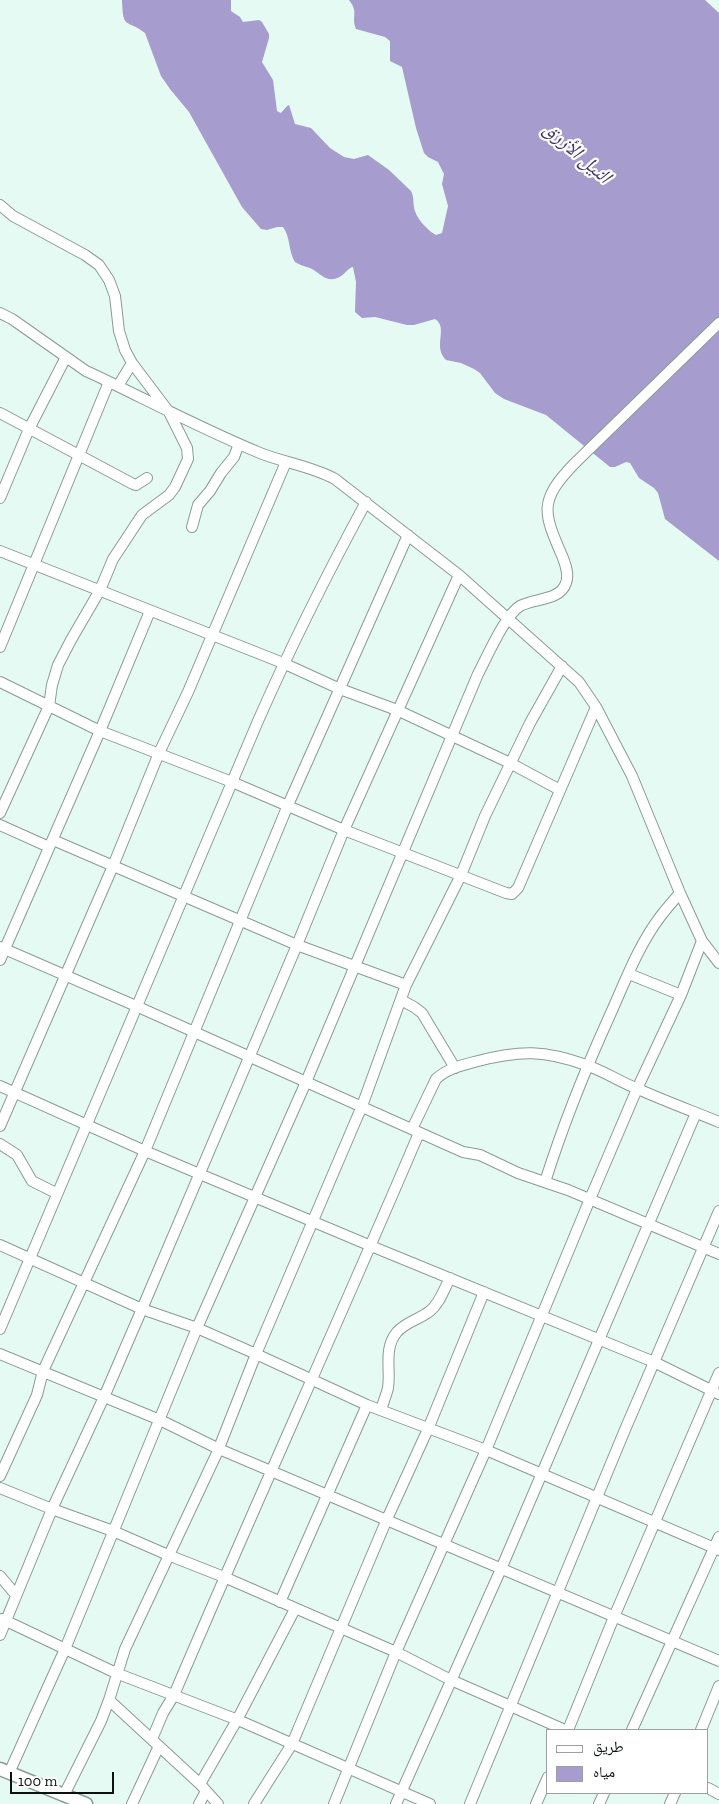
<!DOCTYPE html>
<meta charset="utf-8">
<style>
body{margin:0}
#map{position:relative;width:719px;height:1804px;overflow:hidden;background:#e5faf2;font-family:"Zilla Slab","Noto Naskh Arabic",serif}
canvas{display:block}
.legend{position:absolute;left:546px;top:1729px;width:162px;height:65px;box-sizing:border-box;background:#fff;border:1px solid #9da09f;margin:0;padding:6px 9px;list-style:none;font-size:15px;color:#0a120f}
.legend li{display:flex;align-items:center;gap:10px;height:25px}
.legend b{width:25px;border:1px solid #9da09f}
.scale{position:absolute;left:10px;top:1772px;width:104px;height:22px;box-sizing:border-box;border:2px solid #0a120f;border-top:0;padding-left:6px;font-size:15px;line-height:18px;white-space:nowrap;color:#0a120f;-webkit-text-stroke:4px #fff;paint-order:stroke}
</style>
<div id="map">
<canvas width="719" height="1804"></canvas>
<ul class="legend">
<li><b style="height:6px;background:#fff"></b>طريق</li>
<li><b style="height:14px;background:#a79cce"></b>مياه</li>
</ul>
<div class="scale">100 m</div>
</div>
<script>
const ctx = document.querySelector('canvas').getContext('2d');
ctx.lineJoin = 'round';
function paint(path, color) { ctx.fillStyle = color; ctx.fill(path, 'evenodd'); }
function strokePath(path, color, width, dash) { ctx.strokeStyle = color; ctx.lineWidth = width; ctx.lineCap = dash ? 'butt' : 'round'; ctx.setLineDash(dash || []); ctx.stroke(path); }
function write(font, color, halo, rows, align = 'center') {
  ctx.font = font + ' "Zilla Slab","Noto Naskh Arabic",serif'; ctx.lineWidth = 4.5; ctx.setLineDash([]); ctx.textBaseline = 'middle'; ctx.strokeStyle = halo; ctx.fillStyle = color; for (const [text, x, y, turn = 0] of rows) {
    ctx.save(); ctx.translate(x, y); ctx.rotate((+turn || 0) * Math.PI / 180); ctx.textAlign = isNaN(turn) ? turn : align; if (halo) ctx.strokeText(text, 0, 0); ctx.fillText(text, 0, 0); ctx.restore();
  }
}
const water = new Path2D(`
 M122,0H231V11L240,17L243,22L259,20L262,22L269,34V38L262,62L273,80L277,111L281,113L287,106L289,105L295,124L311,128L330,148L344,157L354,159L368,155L389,170L411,191C414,197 413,201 414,207C415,217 427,230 436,235L442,233L448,206L442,184L444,174L438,162L428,157L424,153L416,128L402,67L390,61V41L385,37L356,29C351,17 359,12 349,0H705L719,13V561L665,519L658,493L654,488L639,478L630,463L626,462L615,467H610L546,415L504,399L495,393L480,373L474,369L461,363L446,360C432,346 449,328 435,319L414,325H407L375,317L362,318L355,312L356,282L353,267C348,268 346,273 341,276C327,285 321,273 310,268C304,266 300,265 295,262C288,251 291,238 283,227H277L267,230L261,229L242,207L189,112L170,89L161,76L145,33C126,18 123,31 122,0Z`);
const minor = new Path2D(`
 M0,205L13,216L85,255L99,265L109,280L115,296L119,331L125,350L132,363L169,412L187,448L188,459L175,487L169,495L142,515L113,559L100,590L71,640L58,665L52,685L49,706L0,813
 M0,313L12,319L86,371L97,376C151,402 204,430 260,453C285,463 311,466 335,479L459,575L579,682L596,707L632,776L680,893L702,941L719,963
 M118,386L132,363
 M0,413L133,484L136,485L147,478
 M0,498L29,429L66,357
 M192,527L198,505L210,491L221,473L234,457L239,444
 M0,551L283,663L340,689L397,710L510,763L560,790
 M0,647L109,382
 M0,682L100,731L232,782L344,830L506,893L512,894L518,888L596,707
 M0,825L49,847
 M53,840L297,945L406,985
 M0,947L136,1006L463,1152L480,1155L518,1173L568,1190L719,1254
 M0,960L100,731L150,611
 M629,974L681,995
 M401,1000L414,1007L422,1013L455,1068
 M0,1086L145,1151L371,1246L654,1362L719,1394
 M0,1126L113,866L159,753L188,692L286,462
 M412,1129L436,1079C448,1068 463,1065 478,1061C520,1050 545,1050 586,1065C604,1071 620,1082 638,1089C665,1101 692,1111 719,1122
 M0,1144L17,1155L32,1181L56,1193
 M545,1182C563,1125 585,1070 610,1015C625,982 638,946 660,917C666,909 673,901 680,893
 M0,1245L142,1309L197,1328L256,1354L367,1405L486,1450L719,1550
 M0,1329L258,721C291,646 327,574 366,502
 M0,1354L160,1420L219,1449L719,1661
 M381,1410C383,1403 386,1396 388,1388C391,1369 383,1349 397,1332C406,1322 420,1319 430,1311C440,1303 444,1289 450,1278
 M0,1476L37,1395L43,1371L145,1151L288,805L408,535
 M0,1488L52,1509L113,1531L168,1555L224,1577L396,1652L451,1680L565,1730
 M0,1576L16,1595
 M280,1602L367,1405
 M2,1619L116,1673L238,1720L430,1804
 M0,1635L52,1509L104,1397L142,1309L297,945L344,830L459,575
 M109,1700L200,1784L218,1804
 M568,1730L614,1617L719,1373
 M632,1730L719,1537
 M701,1730L719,1686
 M152,1739L163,1713L174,1695C254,1507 339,1321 419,1133
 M9,1773L65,1649L197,1328L306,1082L478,674C487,657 505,615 520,606C534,598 560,601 566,583C569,575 566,566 563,558C543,512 538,501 575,463L719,323
 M200,1784L237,1720L295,1609
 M708,1788L719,1794
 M64,1795L101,1721L109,1700L125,1649L217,1453L256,1354L362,1106L406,985L461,875L485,816L530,723L562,666
 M132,1804L159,1746
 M199,1804L206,1791
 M254,1804L292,1744L387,1519L428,1429L484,1292
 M334,1804L396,1652L486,1450L590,1199L637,1089L681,995L702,941
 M396,1804L501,1569L696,1113
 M470,1804L624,1432L719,1211
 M536,1804L548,1777
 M599,1804L604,1793
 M670,1804L675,1793`);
const major = new Path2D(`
 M0,1769L86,1804`);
const waterNames = [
 ["النيل الأزرق",577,153,41]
];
paint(water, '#a79cce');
strokePath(minor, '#889c94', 12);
strokePath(major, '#889c94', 15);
strokePath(minor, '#fff', 10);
strokePath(major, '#fff', 12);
write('italic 20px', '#473472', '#fff', waterNames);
</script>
